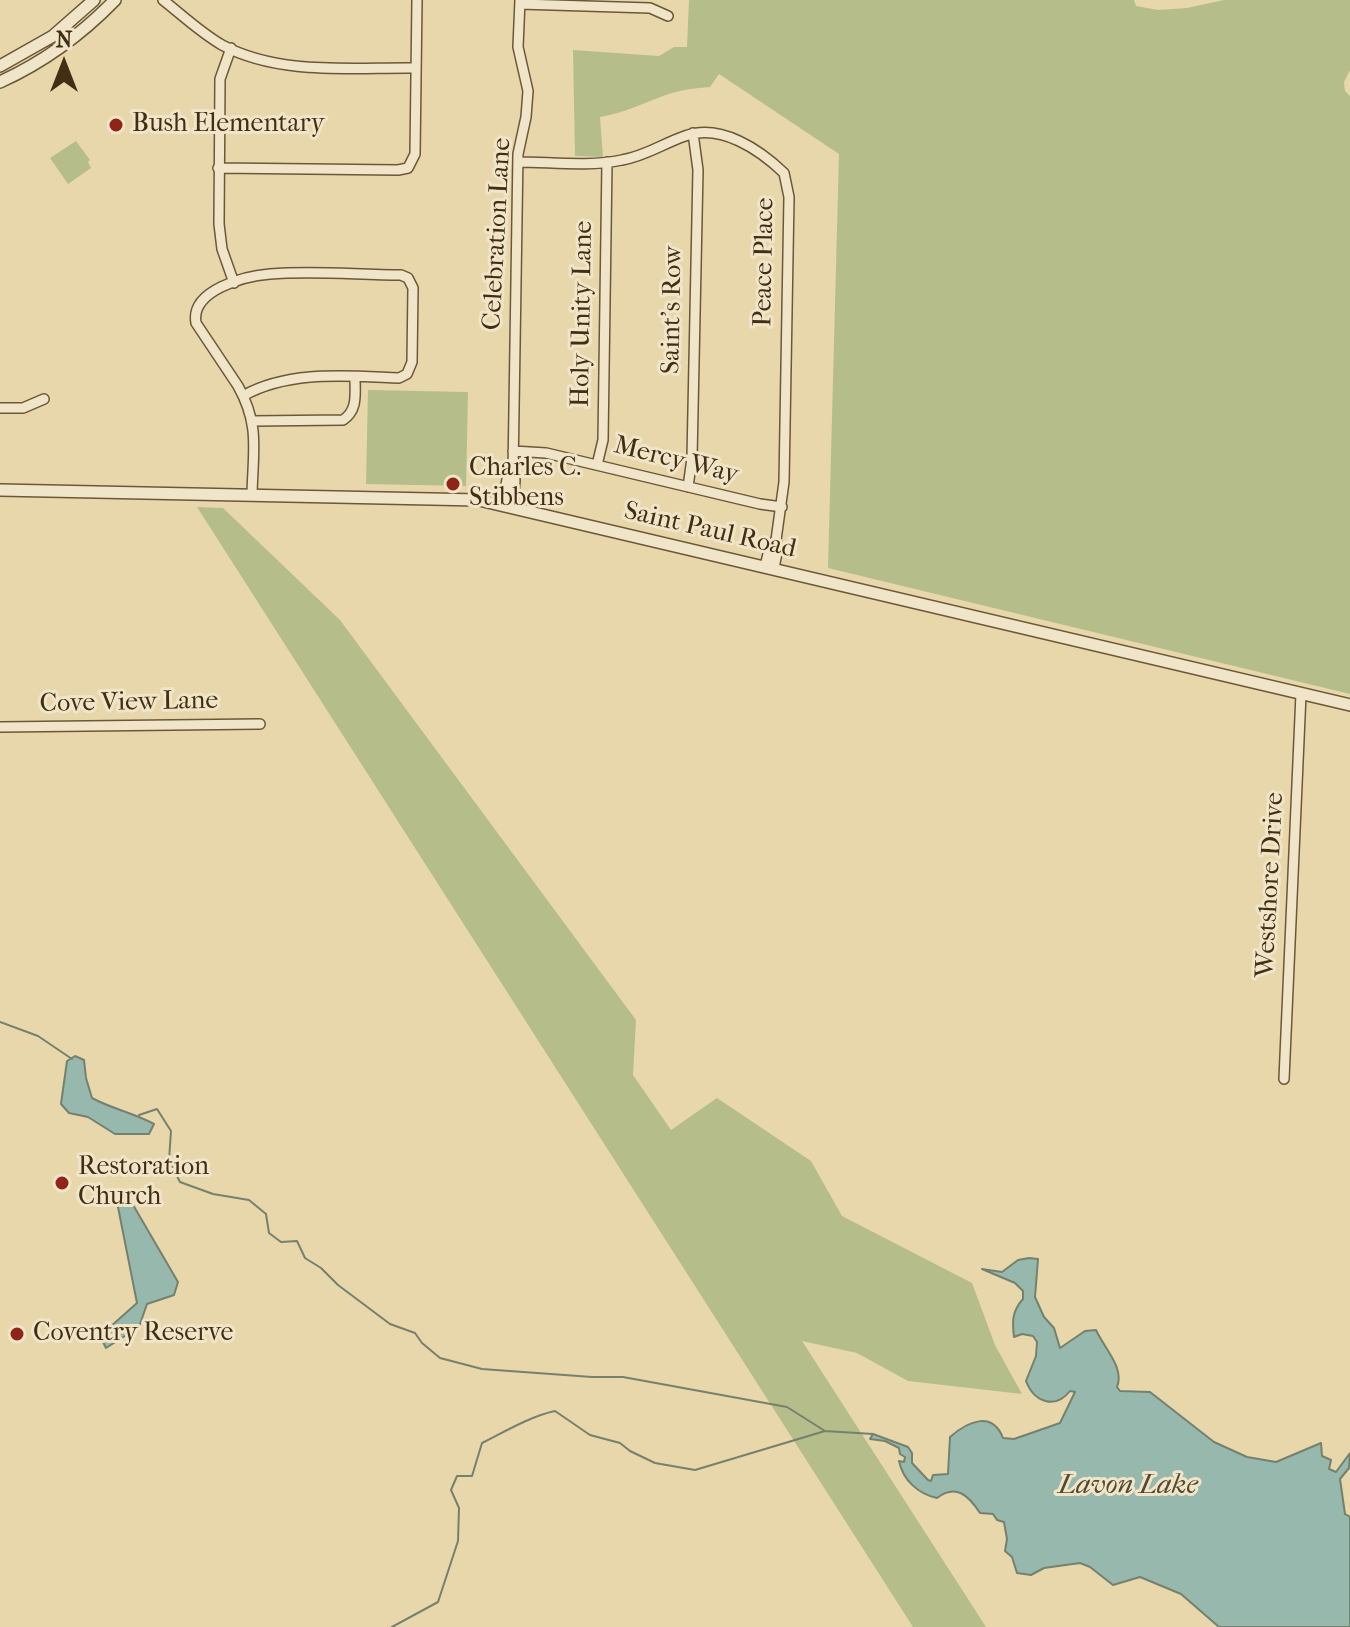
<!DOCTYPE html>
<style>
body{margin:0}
#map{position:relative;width:1350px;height:1627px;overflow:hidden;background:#e8d7aa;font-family:"IM FELL French Canon",serif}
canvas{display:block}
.north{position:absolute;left:24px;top:24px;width:80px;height:80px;-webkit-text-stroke:6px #f0e5c8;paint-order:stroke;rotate:0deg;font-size:22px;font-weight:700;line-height:32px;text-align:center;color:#422e12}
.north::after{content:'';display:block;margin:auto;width:28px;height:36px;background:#422e12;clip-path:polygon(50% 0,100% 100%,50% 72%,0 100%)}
</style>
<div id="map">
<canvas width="1350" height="1627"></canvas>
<div class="north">N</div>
</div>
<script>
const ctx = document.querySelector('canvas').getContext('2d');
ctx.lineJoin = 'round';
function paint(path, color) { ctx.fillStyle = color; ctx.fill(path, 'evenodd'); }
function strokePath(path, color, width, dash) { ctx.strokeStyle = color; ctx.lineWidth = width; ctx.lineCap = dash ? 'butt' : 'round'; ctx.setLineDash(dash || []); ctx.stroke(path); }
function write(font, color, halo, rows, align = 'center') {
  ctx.font = font + ' "IM FELL French Canon",serif'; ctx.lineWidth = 6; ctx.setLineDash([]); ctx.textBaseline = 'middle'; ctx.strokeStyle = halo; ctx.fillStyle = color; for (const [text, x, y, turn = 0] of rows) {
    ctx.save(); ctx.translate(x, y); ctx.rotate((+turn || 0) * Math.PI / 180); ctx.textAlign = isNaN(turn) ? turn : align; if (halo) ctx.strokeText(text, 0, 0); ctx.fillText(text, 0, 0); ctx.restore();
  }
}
const green = new Path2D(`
 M689,0H1134L1136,6L1158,10L1187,8L1224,0H1350V70L1344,82L1345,91L1350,96V694L828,568L839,154L719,74L710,87C695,88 680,90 666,95C641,104 627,112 600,117L603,157L575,156L573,50L659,56L674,47H687Z
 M76,141L90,160L88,162L91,168L68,184L50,158Z
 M368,390L468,392L466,486L366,484Z
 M197,507L223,508L340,620L636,1020L633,1075L671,1130L717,1098L811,1161L842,1216L972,1283L995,1345L1022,1394L908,1381L857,1353L802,1341L986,1627H913Z`);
const water = new Path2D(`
 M75,1056L84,1060L86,1078L92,1098C112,1109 134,1113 154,1124L149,1134H115L88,1117L69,1113L61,1104L67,1061Z
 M129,1198L178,1282L174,1295L147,1304L139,1327L106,1348L100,1336L137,1303L117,1202Z
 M1029,1258L1038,1259L1035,1297L1044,1317L1054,1328L1060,1348L1085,1331L1096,1330C1104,1348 1125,1368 1117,1387L1120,1391L1150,1392L1214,1442L1247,1457L1276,1462L1321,1443L1322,1456L1331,1460L1329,1469L1336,1472L1350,1453L1349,1468L1340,1479L1345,1514L1350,1517V1627H1219L1181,1594L1140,1577L1113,1585L1090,1567L1080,1563L1044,1568L1031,1575L1017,1573L1012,1557L1005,1551L1007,1539L1004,1522L997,1520L993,1514L980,1513C969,1496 956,1483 937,1498C918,1494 903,1480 899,1461L904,1462L905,1457L900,1454L899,1448L885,1441L870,1439L873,1434L908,1447L912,1453V1463L928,1480L931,1481L933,1475L948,1474L950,1437C967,1422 992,1410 1003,1438L1014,1439L1060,1423L1075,1392L1070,1391C1055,1410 1034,1402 1026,1381L1036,1356L1037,1342L1033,1336L1022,1334L1014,1337C1012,1322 1012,1311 1023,1299V1291L1015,1283L982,1269L1002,1272L1018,1260Z`);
const stream = new Path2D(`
 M0,1022L38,1036L72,1059
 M139,1115L157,1109L171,1131L169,1160L180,1182L213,1194L249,1200L266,1214L269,1233L281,1242L297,1241L305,1258L321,1268L338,1285L390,1324L415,1333L422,1343L440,1358L482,1369L592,1377H623L787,1407L825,1431
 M392,1627L438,1602L458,1541L459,1508L451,1490L457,1476H472L482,1443C504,1432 531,1416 555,1411L590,1435L620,1443L630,1451L655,1463L695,1470L825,1431L873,1434`);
const minor = new Path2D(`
 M163,0C182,15 201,33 222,45C280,76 353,67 416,68
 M520,4L650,8L668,16
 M231,48L220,79L219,224L222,249L234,283
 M518,162C551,162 589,167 622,160C646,156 664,143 685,136C721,123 760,150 784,173L789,197L784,482L776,540
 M218,168L398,170L408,168L415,154L417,0
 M243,396C289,370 347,376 399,378L407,374L412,362L413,288L408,278L401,275C358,275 313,270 270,274C245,276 190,290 196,323L238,386C260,425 253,451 252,494
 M0,408H23L44,399
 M253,421L343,420C358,410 355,394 355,378
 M513,451L546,453L760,504L782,507
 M597,465L603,440L607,162
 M513,472L518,154L526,117L528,91L518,47L520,0
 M688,487L692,458L698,170L693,133
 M503,504L507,479L513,472L515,480L513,506
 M765,566L770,546L776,540L778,548L774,568
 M0,727L260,724
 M1284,1079L1301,694`);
const tertiary = new Path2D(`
 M0,66L53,36L94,0
 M0,82C44,62 81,35 115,0
 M0,490L479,500L1350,705`);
const markers = [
 [116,125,8,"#8f2418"],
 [453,484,8,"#8f2418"],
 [62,1183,8,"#8f2418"],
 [17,1334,8,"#8f2418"]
];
const poiNames = [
 ["Bush Elementary",132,125],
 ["Charles C.",469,469],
 ["Stibbens",469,499],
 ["Restoration",78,1168],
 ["Church",78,1198],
 ["Coventry Reserve",33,1334]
];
const streetNames = [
 ["Celebration Lane",498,234,-87],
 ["Peace Place",765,262,-89],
 ["Saint's Row",673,310,-89],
 ["Holy Unity Lane",583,314,-89],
 ["Mercy Way",676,461,14],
 ["Saint Paul Road",710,531,13],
 ["Cove View Lane",129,703,-1],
 ["Westshore Drive",1271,885,-87]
];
const waterNames = [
 ["Lavon Lake",1128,1486]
];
paint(green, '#b5be8a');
paint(water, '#97b9ad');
strokePath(water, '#75816f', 2);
strokePath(stream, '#75816f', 2);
strokePath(minor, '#6c5838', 12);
strokePath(tertiary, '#6c5838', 14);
strokePath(minor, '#f0e5c8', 9);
strokePath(tertiary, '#f0e5c8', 11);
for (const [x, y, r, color] of markers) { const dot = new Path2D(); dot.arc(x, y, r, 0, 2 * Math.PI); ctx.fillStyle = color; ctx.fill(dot); strokePath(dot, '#f0e5c8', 3); }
write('26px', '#422e12', '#f0e5c8', poiNames, 'left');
write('26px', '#422e12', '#f0e5c8', streetNames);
write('italic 28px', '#534a31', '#f0e5c8', waterNames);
</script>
